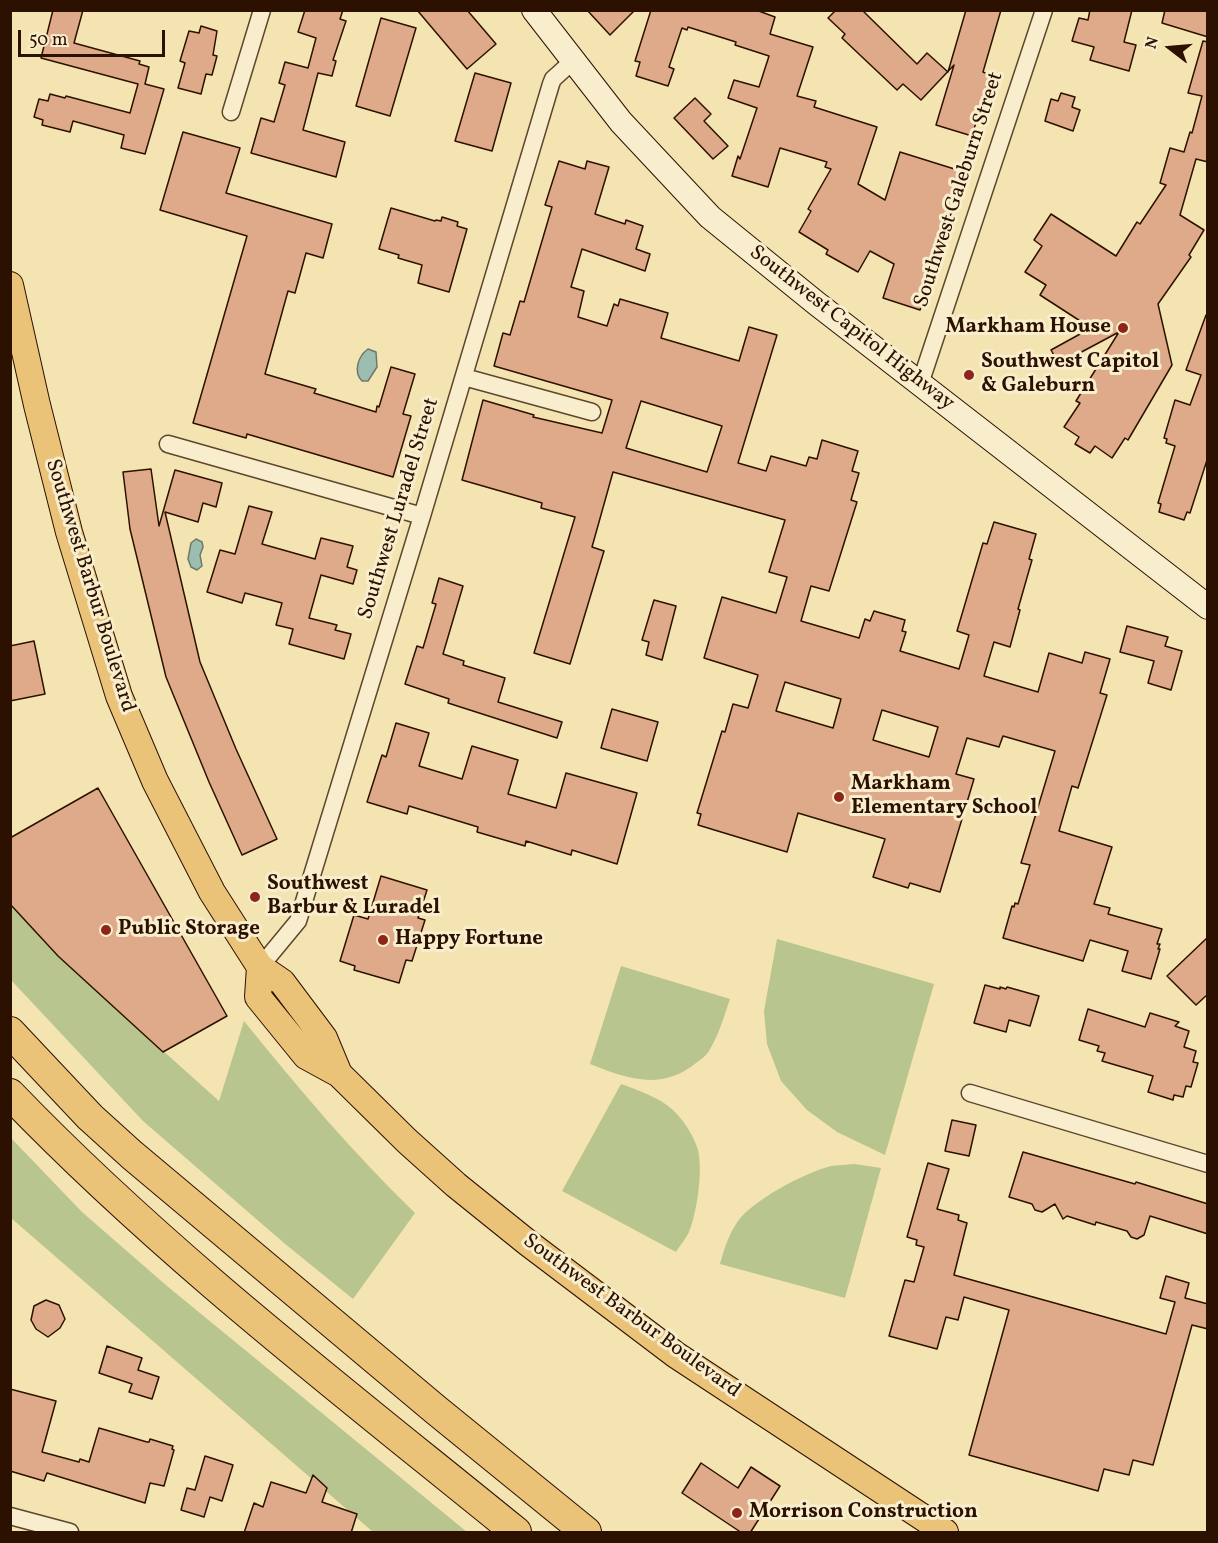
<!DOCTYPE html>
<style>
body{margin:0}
#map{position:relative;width:1218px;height:1543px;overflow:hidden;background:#f4e4b1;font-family:Vollkorn,serif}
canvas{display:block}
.frame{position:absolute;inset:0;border:12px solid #2c1101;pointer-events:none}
.north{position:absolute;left:1140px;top:18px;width:60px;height:60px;-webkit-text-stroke:4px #f8edcc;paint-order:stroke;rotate:286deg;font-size:16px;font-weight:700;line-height:24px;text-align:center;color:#2c1101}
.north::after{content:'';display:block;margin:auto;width:21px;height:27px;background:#2c1101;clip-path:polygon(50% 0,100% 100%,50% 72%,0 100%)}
.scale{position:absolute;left:18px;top:30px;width:147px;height:27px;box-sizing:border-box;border:3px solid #2c1101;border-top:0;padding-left:8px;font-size:18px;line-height:21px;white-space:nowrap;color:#2c1101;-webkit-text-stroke:4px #f8edcc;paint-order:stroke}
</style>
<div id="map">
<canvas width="1218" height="1543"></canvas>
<div class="frame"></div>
<div class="north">N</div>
<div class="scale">50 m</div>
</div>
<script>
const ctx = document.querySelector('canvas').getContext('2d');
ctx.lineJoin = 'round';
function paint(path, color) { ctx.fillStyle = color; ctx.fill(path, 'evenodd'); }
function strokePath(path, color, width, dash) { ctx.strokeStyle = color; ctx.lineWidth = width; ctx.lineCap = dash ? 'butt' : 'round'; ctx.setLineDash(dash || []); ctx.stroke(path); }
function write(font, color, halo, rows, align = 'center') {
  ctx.font = font + ' Vollkorn,serif'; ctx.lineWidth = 6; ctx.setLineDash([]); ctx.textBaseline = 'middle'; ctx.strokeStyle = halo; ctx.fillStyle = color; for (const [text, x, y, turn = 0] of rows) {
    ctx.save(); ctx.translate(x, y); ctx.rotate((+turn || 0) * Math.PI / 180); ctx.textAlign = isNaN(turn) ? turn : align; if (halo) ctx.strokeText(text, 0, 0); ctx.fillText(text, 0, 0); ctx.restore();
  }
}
const green = new Path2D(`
 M10,904L53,952L219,1101L244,1021C298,1088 353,1153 415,1213L353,1299L284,1243L143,1121L11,980Z
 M777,939L934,984L885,1155L837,1132L807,1110L781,1081L767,1044L764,1011Z
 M621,966L730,999C724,1016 719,1035 709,1051C706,1056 700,1060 696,1063C662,1091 627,1079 590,1064Z
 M621,1084C640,1091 659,1097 674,1111C684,1121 694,1136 698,1150C703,1172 697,1212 689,1232C686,1239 680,1245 676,1252L562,1191Z
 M11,1138L82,1212L167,1286L467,1532H373L11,1218Z
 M854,1164L881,1168L845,1298L720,1264C724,1249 729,1234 738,1221C753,1200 806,1172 831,1166C838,1165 847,1165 854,1164Z`);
const water = new Path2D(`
 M368,349L376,352L377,367L368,381H362C353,372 358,356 368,349Z
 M196,539L202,542L203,547L200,555L202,566L197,570L191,567L188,559L191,543Z`);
const building = new Path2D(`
 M53,10H83L74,43L140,61L139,64L149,67L145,84L164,89L145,154L121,148L124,135L73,121L70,132L42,125L43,120L34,117L39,99L48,101L50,94L65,98L66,96L130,113L138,84L41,58Z
 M305,10H343L340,19L346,21L333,60L336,61L332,76L318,73L303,130L345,142L336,177L251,153L261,118L274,122L285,85L279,83L285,62L308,68L316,38L298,32Z
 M417,10H467L496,44L467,69Z
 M587,10H635L610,35Z
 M651,10H756L775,17L770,34L813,47L797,96L816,101L814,107L877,127L858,184L885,200L900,152L964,172L939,252L934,251L925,281L929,283L920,310L883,298L894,264L870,251L858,272L826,254L828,250L799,232L811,211L808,209L831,169L825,167L827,162L780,148L768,187L732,176L738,156L740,159L757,108L728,98L734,80L759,87L769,56L735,45L736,42L688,27L687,30L682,28L669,67L674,69L668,86L636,76L640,62L635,61Z
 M836,10H862L917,64L927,53L948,72L966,10H1001L983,72L990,75L972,136L936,125L954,65L921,100L903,84L897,90L842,38L845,34L828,18Z
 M1090,10H1132L1124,42L1136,45L1129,71L1090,60L1094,47L1072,41L1079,18L1088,20Z
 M1165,10H1208V37L1162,23Z
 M381,18L416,28L390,116L356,106Z
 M201,26L217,31L213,55L217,56L212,75L206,74L201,94L178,88L185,63L180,61L189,31L199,33Z
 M1203,41L1208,42V162L1196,159L1180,215L1204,230L1189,255L1191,257L1158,304L1172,365L1128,440L1125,438L1112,458L1095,446L1090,453L1075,444L1079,437L1064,427L1080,403L1076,401L1119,332L1059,364L1051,350L1091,328L1040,295L1046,285L1025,272L1042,246L1034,240L1051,214L1116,256L1137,222L1140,224L1166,185L1160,183L1170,148L1184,152L1190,132L1192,133L1202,96L1188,93Z
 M475,73L511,83L492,151L455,141Z
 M1061,93L1075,97L1072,107L1080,110L1073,131L1045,121L1051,99L1058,101Z
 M695,98L711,114L704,121L728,146L713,159L674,118Z
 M183,132L240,148L226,193L332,224L323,258L306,253L295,293L288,291L265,374L316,389L314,393L376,412L377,406L379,407L391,367L415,374L403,414L411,416L393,477L247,434L246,438L193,423L247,236L160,210Z
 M559,161L585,169L587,161L609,167L595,214L625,224L626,220L643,226L636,249L650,254L645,271L582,249L571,287L584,291L578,317L607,326L614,304L618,306L620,299L668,313L661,338L739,361L749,327L777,335L738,463L766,471L771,456L806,466L809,457L817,459L822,440L858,451L852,471L859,473L851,500L857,502L829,591L811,586L801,621L859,638L865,619L870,621L874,611L905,620L902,631L906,632L900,651L959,669L969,635L957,631L983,543L987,544L994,522L1036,534L1029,559L1032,560L1018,609L1020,610L1010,647L994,642L984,676L1038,692L1049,653L1082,663L1085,652L1110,659L1100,693L1107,695L1078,788L1072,786L1059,831L1112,847L1094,904L1110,908L1108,914L1162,929L1157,944H1160L1158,949H1160L1151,979L1122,971L1128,951L1090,940L1083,961L1003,938L1012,906L1014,907L1015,903L1018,904L1030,865L1021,863L1055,751L1003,736L999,747L967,738L956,774L974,779L940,892L910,883L908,888L873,877L885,839L798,813L787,852L698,825L701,814L697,813L722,731L725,732L733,704L748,708L758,675L704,658L722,597L776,613L787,577L769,572L785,520L613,472L592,547L604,551L570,664L534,653L575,517L541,508L542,503L462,480L483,400L534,415L533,417L602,433L612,400L494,366L503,333L510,335L520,301L524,302L552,207L545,205ZM641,401L722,426L707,472L626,448ZM785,682L841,699L833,728L776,711ZM882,710L938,727L929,757L873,740Z
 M391,208L435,221L436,220L441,221L442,217L458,222L457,226L467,229L449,292L418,283L422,265L398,258L399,255L379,249Z
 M1206,315L1208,316V457L1190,513L1187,512L1184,520L1159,512L1161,504L1158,503L1175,446L1166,443L1167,439L1164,438L1175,400L1190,405L1201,375L1186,370Z
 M151,469L159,526L175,470L222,483L216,507L203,503L198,522L165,512L200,662L236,749L277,839L242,855L209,782L166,677L130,529L123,472Z
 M249,506L272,512L262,544L315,559L321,538L353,546L347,567L357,570L353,584L321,575L309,618L337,625L335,630L351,634L344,659L289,644L293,629L276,625L282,603L245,593L242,603L207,592L220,550L235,554Z
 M439,578L463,586L443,654L464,661L463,665L505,678L498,702L562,722L557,738L448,703L449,699L405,684L417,646L423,648L436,604L432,603Z
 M654,600L676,606L662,660L646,655L649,642L642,640Z
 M1127,626L1168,637L1165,646L1182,651L1171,690L1148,683L1154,661L1120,652Z
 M34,641L45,694L10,701V646Z
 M612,709L658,722L647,761L601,748Z
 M396,723L429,733L419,766L462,779L472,746L518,760L508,794L556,808L566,773L637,793L617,864L572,850L571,855L526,841L525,846L477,832L478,827L409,806L407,814L367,802L382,755L386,757Z
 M98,788L227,1016L163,1052L58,956L10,904V838Z
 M381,876L427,890L418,918L425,920L412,961L406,960L399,983L354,970L355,966L340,961L354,915L368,919Z
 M1208,937V994L1196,1005L1167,976Z
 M985,985L1000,989V987L1006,989L1007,987L1039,996L1030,1026L1009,1020L1006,1032L974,1023Z
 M1088,1009L1145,1027L1150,1013L1179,1022L1175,1026L1189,1031L1184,1047L1196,1051L1193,1062L1198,1063L1191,1087L1186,1086L1183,1097L1174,1095L1173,1100L1148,1092L1153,1076L1102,1061L1105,1053L1097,1051L1099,1046L1079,1040Z
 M952,1120L976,1125L969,1156L945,1151Z
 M1023,1152L1135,1184L1136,1182L1208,1204V1234L1150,1216L1144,1235L1137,1239L1131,1237L1127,1231L1096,1222L1095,1225L1067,1216L1063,1219L1055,1204L1042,1212L1035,1210L1032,1204L1009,1197Z
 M928,1163L949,1169L937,1209L959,1215L958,1220L967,1223L954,1275L1166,1334L1175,1302L1160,1298L1166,1276L1189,1283L1185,1298L1208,1304V1329L1192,1325L1153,1465L1133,1460L1129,1475L1104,1469L1098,1491L969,1455L1009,1310L964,1297L958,1320L946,1317L937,1349L889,1336L905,1280L914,1282L924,1247L916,1245L917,1240L907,1237Z
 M46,1300L59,1305L65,1319L60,1328L48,1337L36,1329L31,1320L34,1306Z
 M107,1346L142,1358L138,1370L159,1377L152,1399L129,1392L132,1384L99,1373Z
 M10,1389L56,1401L42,1452L79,1462L80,1459L89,1462L99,1428L147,1442H149L150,1439L173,1446L172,1449L174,1450L164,1486L150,1483L145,1503L47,1473L44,1481L10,1471Z
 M205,1456L233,1465L222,1501L210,1497L204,1517L181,1510L187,1488L195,1490Z
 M701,1463L738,1488L751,1467L780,1486L750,1533H742L682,1493Z
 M313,1475L327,1488L322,1502L357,1514L351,1533H244L254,1503L263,1507L271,1482L306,1493Z`);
const street = new Path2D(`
 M231,112L262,10
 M464,377L592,412
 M920,384L1044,10
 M168,444L422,516
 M260,967L298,921L422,516L551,84L553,79L574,60
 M970,1093L1208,1164
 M10,1516L70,1532`);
const secondary = new Path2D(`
 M534,10L621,122L710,217L816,303L1208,607`);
const primary = new Path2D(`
 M10,285L37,405L69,532L119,696L155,781L212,892L260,967L282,982L324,1038L339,1074
 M260,967L258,997L306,1056L339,1074L407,1141L456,1185L528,1243L676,1355L945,1532`);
const highway = new Path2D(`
 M10,1032L90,1117L132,1155L436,1410L586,1532
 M10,1094C165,1255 344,1392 516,1532`);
const markers = [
 [1123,328,6,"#8f2418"],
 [969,375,6,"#8f2418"],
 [839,797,6,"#8f2418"],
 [255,897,6,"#8f2418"],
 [106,930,6,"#8f2418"],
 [383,940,6,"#8f2418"],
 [737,1513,6,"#8f2418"]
];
const streetNames = [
 ["Southwest Galeburn Street",960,190,-72],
 ["Southwest Capitol Highway",851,329,38],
 ["Southwest Luradel Street",400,509,-73],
 ["Southwest Barbur Boulevard",89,586,73],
 ["Southwest Barbur Boulevard",631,1317,36]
];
const poiNames = [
 ["Markham House",1111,328,"right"],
 ["Southwest Capitol",981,363],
 ["& Galeburn",981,387],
 ["Markham",851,785],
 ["Elementary School",851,809],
 ["Southwest",267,885],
 ["Barbur & Luradel",267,909],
 ["Public Storage",118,930],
 ["Happy Fortune",395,940],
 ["Morrison Construction",749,1513]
];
paint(green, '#b8c58e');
paint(water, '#9cbeb1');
strokePath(water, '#6f796b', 1.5);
paint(building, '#dfaa8a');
strokePath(building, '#2c1101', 1.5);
strokePath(street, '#5e462d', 19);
strokePath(secondary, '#2c1101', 26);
strokePath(primary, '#2c1101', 28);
strokePath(highway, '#2c1101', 32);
strokePath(street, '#f8edcc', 16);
strokePath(secondary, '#f8edcc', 24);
strokePath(primary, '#eac278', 26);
strokePath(highway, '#eac278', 30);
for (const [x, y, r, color] of markers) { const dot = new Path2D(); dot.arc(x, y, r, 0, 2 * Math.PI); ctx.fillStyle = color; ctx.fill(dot); strokePath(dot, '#f8edcc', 2); }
write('21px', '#2c1101', '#f8edcc', streetNames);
write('bold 21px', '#2c1101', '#f8edcc', poiNames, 'left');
</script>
